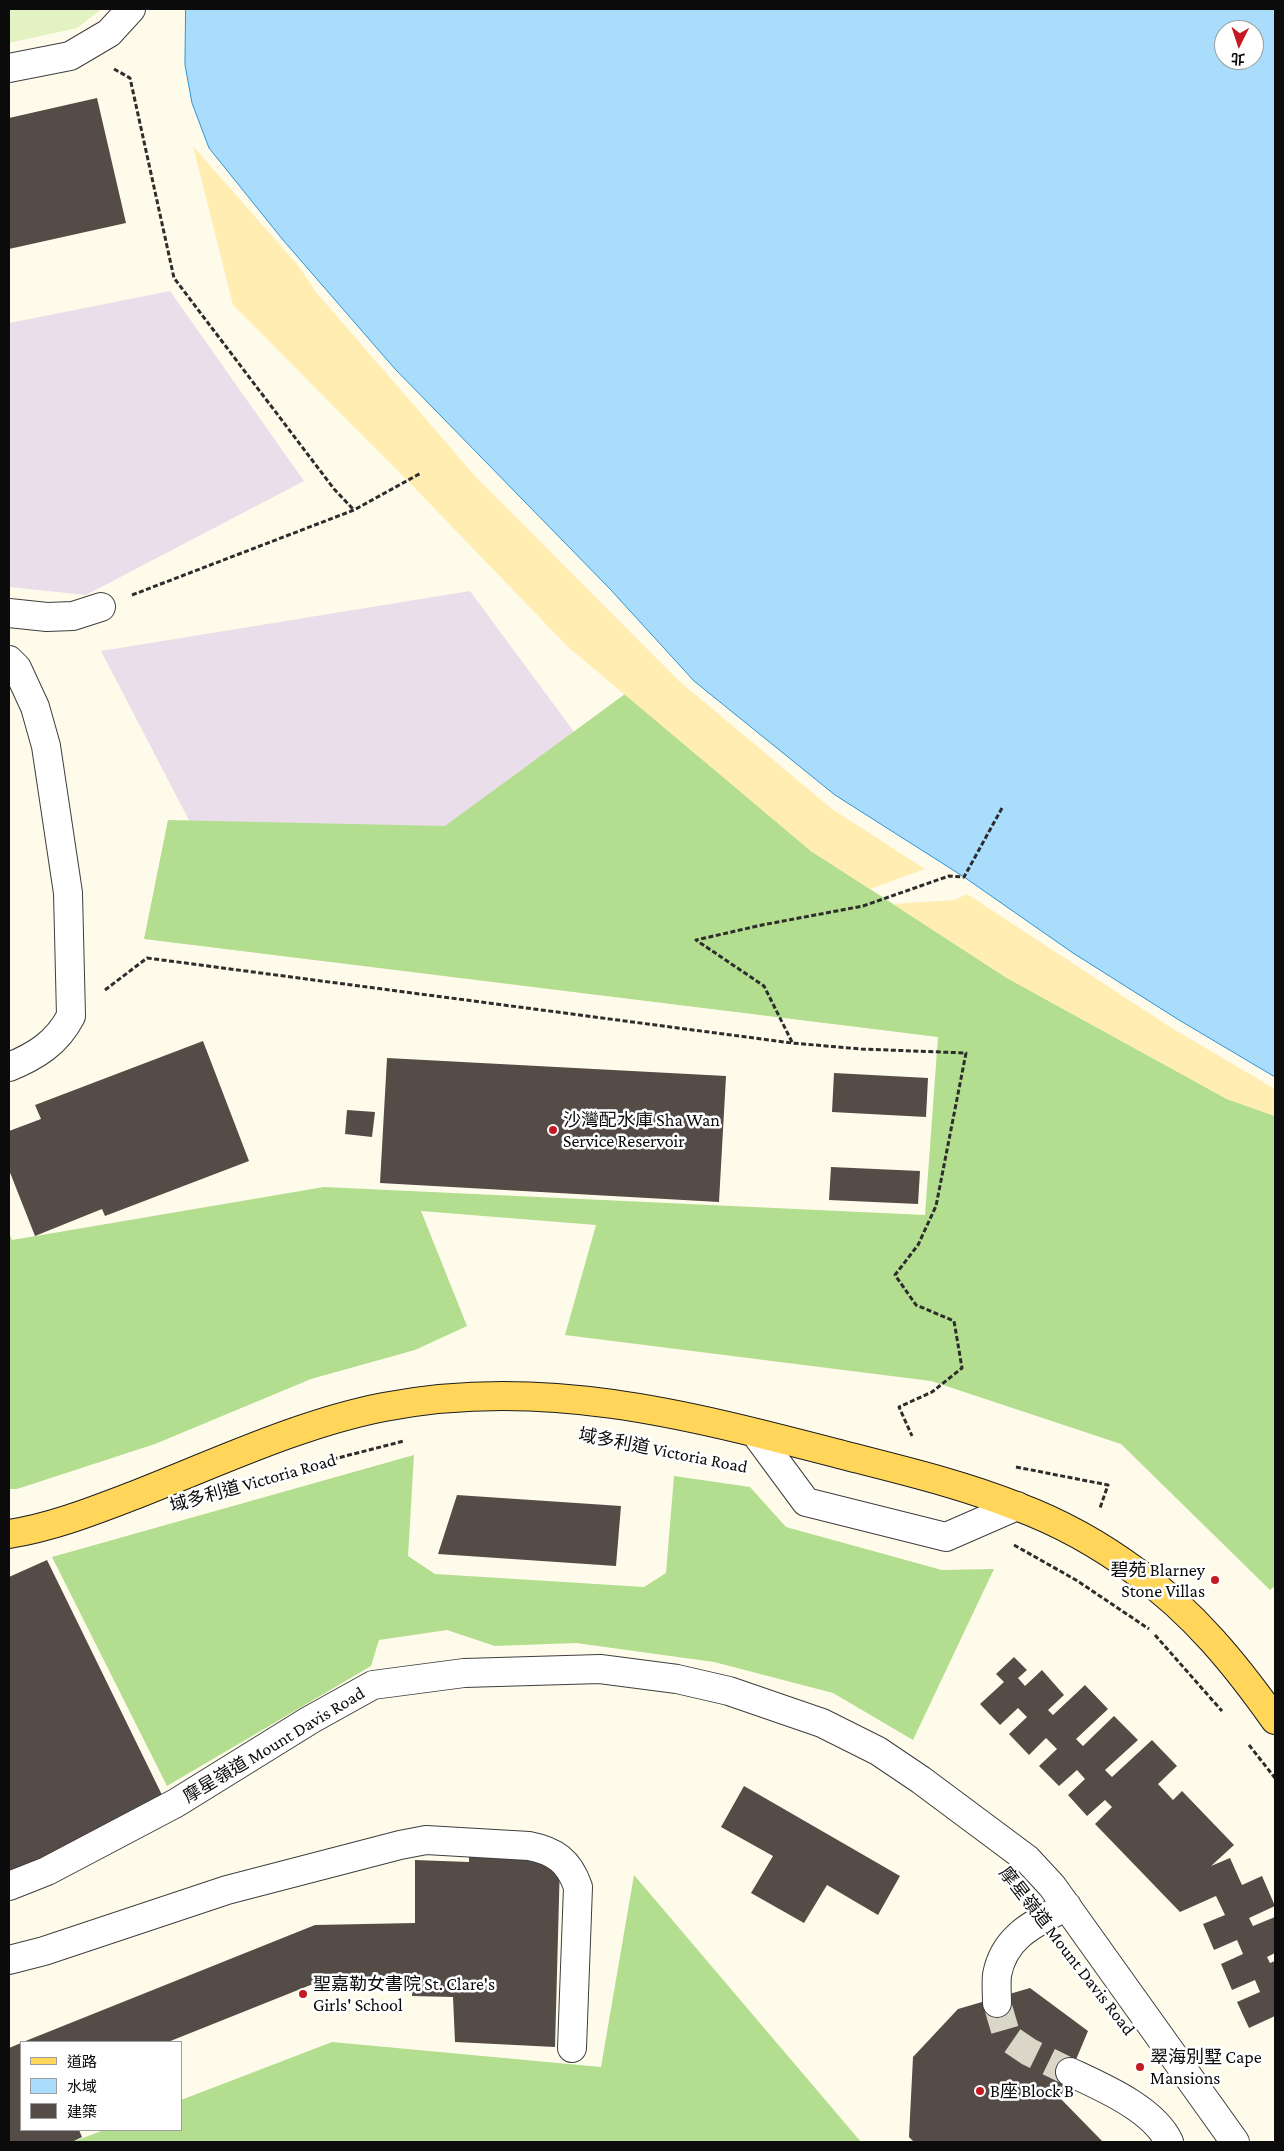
<!DOCTYPE html>
<meta charset="utf-8">
<style>
body{margin:0}
#map{position:relative;width:1284px;height:2151px;overflow:hidden;background:#fffbea;font-family:"Crimson Pro","Noto Sans TC",serif}
canvas{display:block}
.frame{position:absolute;inset:0;border:10px solid #0b0b0b;pointer-events:none}
.legend{position:absolute;left:20px;top:2041px;width:162px;height:90px;box-sizing:border-box;background:#fff;border:1px solid #9d9d9d;margin:0;padding:6px 9px;list-style:none;font-size:15px;color:#0b0b0b}
.legend li{display:flex;align-items:center;gap:10px;height:25px}
.legend b{width:25px;border:1px solid #9d9d9d}
.north{position:absolute;left:1214px;top:20px;width:50px;height:50px;box-sizing:border-box;background:#fff;border:1px solid #9d9d9d;border-radius:50%;rotate:184deg;font-size:14px;font-weight:700;line-height:20px;text-align:center;color:#0b0b0b}
.north::after{content:'';display:block;margin:auto;width:18px;height:22px;background:#c51a23;clip-path:polygon(50% 0,100% 100%,50% 72%,0 100%)}
</style>
<div id="map">
<canvas width="1284" height="2151"></canvas>
<div class="frame"></div>
<ul class="legend">
<li><b style="height:6px;background:#ffd65a"></b>道路</li>
<li><b style="height:14px;background:#aaddfb"></b>水域</li>
<li><b style="height:14px;background:#554c47"></b>建築</li>
</ul>
<div class="north">北</div>
</div>
<script>
const ctx = document.querySelector('canvas').getContext('2d');
ctx.lineJoin = 'round';
function paint(path, color) { ctx.fillStyle = color; ctx.fill(path, 'evenodd'); }
function strokePath(path, color, width, dash) { ctx.strokeStyle = color; ctx.lineWidth = width; ctx.lineCap = dash ? 'butt' : 'round'; ctx.setLineDash(dash || []); ctx.stroke(path); }
function write(font, color, halo, rows, align = 'center') {
  ctx.font = font + ' "Crimson Pro","Noto Sans TC",serif'; ctx.lineWidth = 5; ctx.setLineDash([]); ctx.textBaseline = 'middle'; ctx.strokeStyle = halo; ctx.fillStyle = color; for (const [text, x, y, turn = 0] of rows) {
    ctx.save(); ctx.translate(x, y); ctx.rotate((+turn || 0) * Math.PI / 180); ctx.textAlign = isNaN(turn) ? turn : align; if (halo) ctx.strokeText(text, 0, 0); ctx.fillText(text, 0, 0); ctx.restore();
  }
}
const industrial = new Path2D(`
 M170,291L304,481L86,595L9,587V323Z
 M470,591L620,794L218,876L101,651Z`);
const forest = new Path2D(`
 M625,694L811,851L870,889L1007,978L1227,1099L1275,1116V1586L1270,1590L1121,1444L931,1381L565,1335L596,1225L421,1211L467,1326L415,1350L311,1379L155,1444L17,1489H9V1233L12,1240L324,1187L925,1215L938,1037L144,939L168,820L445,826Z
 M414,1455L408,1556L435,1574L644,1587L666,1573L674,1476L750,1487L786,1527L942,1570L994,1569L913,1740L833,1693L714,1662L576,1643L495,1646L447,1630L379,1640L371,1666L167,1786L52,1557Z
 M634,1875L861,2142H72L104,2130H181V2100L332,2042L601,2067Z`);
const sand = new Path2D(`
 M193,146L300,268L316,292L475,476L679,681L832,809L925,869L870,889L811,851L568,647L408,481L233,305Z
 M967,894L1170,1027L1275,1089V1116L1227,1099L1007,978L893,904L954,900Z`);
const pitch = new Path2D(`
 M9,9H102L77,28L9,43Z`);
const water = new Path2D(`
 M186,9H1275V1077L1179,1020L1073,953L964,877L835,795L694,681L610,589L395,369L283,240L209,148L192,103L185,65ZM1224,30H1254V60H1224Z`);
const building = new Path2D(`
 M97,98L126,223L9,249V118Z
 M203,1041L249,1161L105,1216L102,1209L35,1236L9,1170V1131L41,1119L35,1105Z
 M387,1058L726,1076L719,1202L380,1183Z
 M834,1073L928,1078L926,1117L832,1112Z
 M347,1110L375,1112L372,1137L345,1134Z
 M831,1167L920,1171L918,1204L829,1200Z
 M457,1495L621,1506L616,1566L438,1554Z
 M47,1560L163,1797L37,1865L9,1872V1577Z
 M1014,1657L1027,1670L1018,1678L1025,1686L1042,1670L1064,1695L1048,1710L1053,1715L1085,1685L1108,1709L1076,1739L1083,1746L1114,1716L1138,1740L1105,1770L1112,1777L1152,1740L1177,1766L1158,1784L1173,1800L1182,1791L1234,1845L1211,1866L1230,1858L1242,1885L1262,1876L1275,1906L1249,1918L1253,1926L1275,1917V1953L1267,1957L1270,1963L1275,1961V2016L1249,2028L1237,2002L1260,1992L1255,1980L1232,1990L1221,1964L1243,1954L1237,1940L1214,1950L1203,1924L1225,1915L1216,1896L1180,1912L1095,1824L1112,1807L1105,1800L1087,1816L1068,1795L1085,1779L1077,1770L1059,1786L1039,1766L1057,1749L1046,1738L1029,1755L1009,1734L1027,1717L1018,1708L1000,1725L980,1704L1004,1682L996,1674Z
 M744,1786L900,1876L878,1915L827,1885L804,1923L751,1893L773,1856L721,1827Z
 M469,1838L518,1840V1859L560,1862L555,2047L455,2042L453,1997L412,1996L414,1976L323,1980L168,2042H23L315,1925L415,1923V1860L469,1862Z
 M1030,1988L1088,2031L1060,2098L1103,2142H914L909,2137L913,2057L958,2009Z
 M21,2043V2130H79L82,2137L72,2142H9V2048Z`);
const minorTunnel = new Path2D(`
 M997,2003L1007,2037L1029,2052L1070,2072`);
const path = new Path2D(`
 M114,69L130,78L174,278L334,489L354,510
 M132,595L354,510L421,473
 M105,990L147,958L792,1043L861,1049L966,1053L936,1206L918,1245L895,1275L916,1305L954,1321L962,1368L932,1392L899,1407L912,1436
 M792,1042L764,986L696,940L762,925L863,906L949,876L964,877L1002,808
 M318,1463L404,1441
 M1016,1467L1108,1485L1100,1508
 M1014,1545L1076,1580L1149,1629
 M1155,1635L1222,1711
 M1249,1745L1275,1778`);
const minor = new Path2D(`
 M9,68L70,56L109,33L131,9
 M9,613L47,617L73,616L101,607
 M9,660L17,668L35,707L46,746L68,893L71,1016C57,1043 36,1056 9,1067
 M755,1433L806,1502L946,1537L1017,1506
 M9,1886L47,1871L176,1803L310,1720L373,1685L464,1673L600,1669L677,1679L729,1691L822,1723L878,1751L921,1780L1027,1859L1052,1886L1235,2142
 M9,1960L44,1951L227,1890L400,1845L426,1840L529,1846C555,1851 569,1861 578,1887L572,2048
 M997,2003C997,1994 996,1984 997,1975C1004,1936 1035,1923 1067,1906
 M1070,2072C1102,2087 1154,2109 1169,2142`);
const major = new Path2D(`
 M9,1534C53,1527 93,1511 135,1495C214,1464 301,1423 384,1407C543,1376 689,1415 843,1455C901,1470 961,1484 1016,1506C1059,1522 1102,1546 1138,1573C1193,1612 1236,1665 1275,1720`);
const markers = [
 [553,1130,5,"#c51a23"],
 [1215,1580,5,"#c51a23"],
 [303,1994,5,"#c51a23"],
 [1140,2067,5,"#c51a23"],
 [980,2091,5,"#c51a23"]
];
const poiNames = [
 ["沙灣配水庫 Sha Wan",563,1120],
 ["Service Reservoir",563,1141],
 ["碧苑 Blarney",1205,1570,"right"],
 ["Stone Villas",1205,1591,"right"],
 ["聖嘉勒女書院 St. Clare's",313,1984],
 ["Girls' School",313,2005],
 ["翠海別墅 Cape",1150,2057],
 ["Mansions",1150,2078],
 ["B座 Block B",990,2091]
];
const streetNames = [
 ["域多利道 Victoria Road",663,1451,11],
 ["域多利道 Victoria Road",253,1483,-16],
 ["摩星嶺道 Mount Davis Road",274,1745,-31],
 ["摩星嶺道 Mount Davis Road",1067,1951,52]
];
paint(industrial, '#eadeeb');
paint(forest, '#b3de8f');
paint(sand, '#ffedb2');
paint(pitch, '#e2f2c3');
paint(water, '#aaddfb');
strokePath(water, '#2b94d7', 1);
paint(building, '#554c47');
strokePath(minorTunnel, '#dad7c9', 28, [28, 14]);
strokePath(minor, '#3e3e3e', 30);
strokePath(major, '#1c1c1c', 30);
strokePath(path, '#2d2d2d', 3, [5, 2.5]);
strokePath(minor, '#fff', 28);
strokePath(major, '#ffd65a', 28);
for (const [x, y, r, color] of markers) { const dot = new Path2D(); dot.arc(x, y, r, 0, 2 * Math.PI); ctx.fillStyle = color; ctx.fill(dot); strokePath(dot, '#fff', 2); }
write('18px', '#0b0b0b', '#fff', poiNames, 'left');
write('18px', '#0b0b0b', '#fff', streetNames);
</script>
